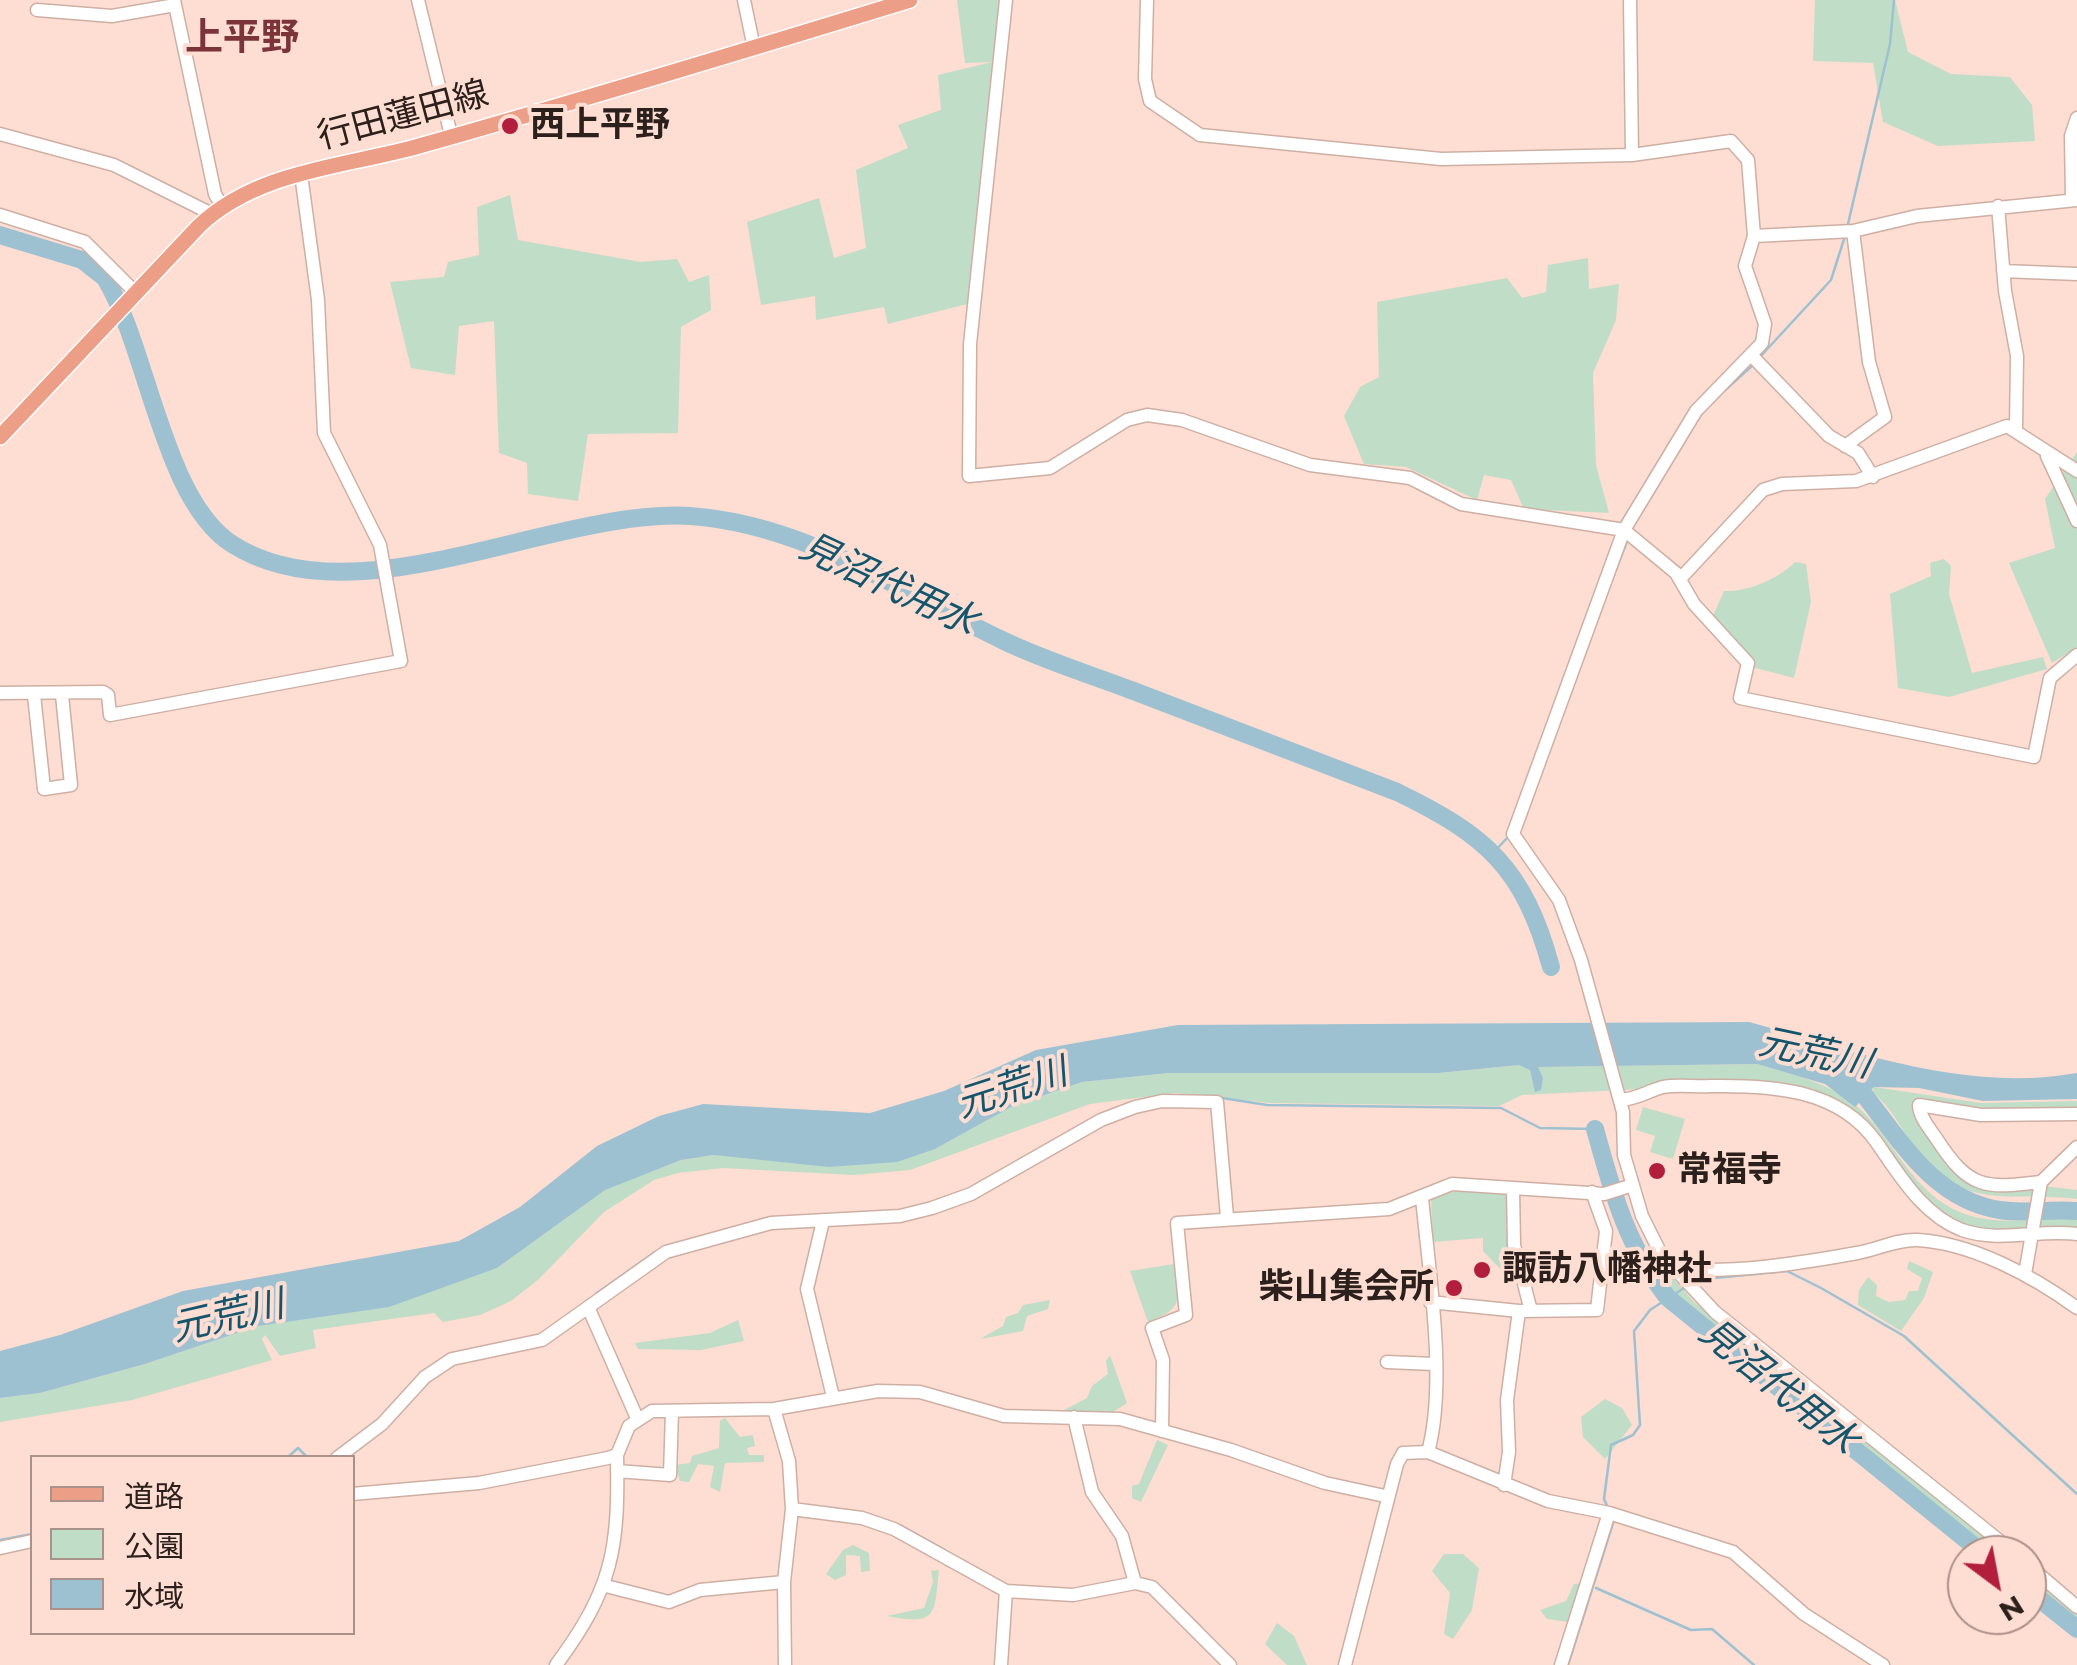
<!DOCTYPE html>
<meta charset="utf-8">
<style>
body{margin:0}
#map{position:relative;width:2077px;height:1665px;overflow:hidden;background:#feddd2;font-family:Montserrat,"Noto Sans JP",sans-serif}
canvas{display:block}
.legend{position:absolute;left:30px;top:1455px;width:325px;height:180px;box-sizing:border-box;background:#feddd2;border:2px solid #aa9189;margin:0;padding:12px 18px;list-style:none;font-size:30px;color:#2b201c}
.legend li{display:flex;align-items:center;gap:20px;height:50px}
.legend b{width:50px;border:2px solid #aa9189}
.north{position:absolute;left:1947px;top:1535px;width:100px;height:100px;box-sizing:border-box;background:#feddd2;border:2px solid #aa9189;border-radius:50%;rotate:148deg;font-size:28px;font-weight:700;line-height:40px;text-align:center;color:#2b201c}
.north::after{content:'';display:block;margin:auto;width:35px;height:45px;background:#b21f3c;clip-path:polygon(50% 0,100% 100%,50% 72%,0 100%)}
</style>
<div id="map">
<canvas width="2077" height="1665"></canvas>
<ul class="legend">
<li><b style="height:12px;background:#ec9e87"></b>道路</li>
<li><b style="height:28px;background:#c0ddc7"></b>公園</li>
<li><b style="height:28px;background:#9ec1d2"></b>水域</li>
</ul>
<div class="north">N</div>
</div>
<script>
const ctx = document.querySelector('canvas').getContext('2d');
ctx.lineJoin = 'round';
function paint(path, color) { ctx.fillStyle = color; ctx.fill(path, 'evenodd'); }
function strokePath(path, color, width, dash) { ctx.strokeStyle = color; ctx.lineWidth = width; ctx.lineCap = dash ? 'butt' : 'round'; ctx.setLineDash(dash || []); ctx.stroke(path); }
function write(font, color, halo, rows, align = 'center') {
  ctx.font = font + ' Montserrat,"Noto Sans JP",sans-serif'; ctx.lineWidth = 8; ctx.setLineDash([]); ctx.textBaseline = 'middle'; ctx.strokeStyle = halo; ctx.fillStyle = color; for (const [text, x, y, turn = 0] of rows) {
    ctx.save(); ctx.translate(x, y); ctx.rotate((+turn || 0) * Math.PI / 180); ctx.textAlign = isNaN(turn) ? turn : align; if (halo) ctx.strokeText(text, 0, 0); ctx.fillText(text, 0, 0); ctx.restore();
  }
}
const green = new Path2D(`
 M957,0H999L967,304L888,324L884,307L816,320L815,296L761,305L747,222L819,198L834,258L866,248L856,170L908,148L898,125L941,110L938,75L992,62L965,63Z
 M1815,0H1895L1908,52L1951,74L2010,77L2032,105L2035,141L1938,146L1883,122L1873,63L1813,61Z
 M510,195L518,240L641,262L677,259L689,282L709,275L711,310L681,327L678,433L588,434L578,501L528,494L527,463L499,453L494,321L459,326L455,375L411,368L390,282L444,277L448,262L479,255L477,207Z
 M1588,258L1589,289L1619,284L1616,320L1593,373L1596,465L1609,513L1524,509L1511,480L1484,475L1477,500L1406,467L1364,464L1344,416L1360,387L1379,377L1377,302L1507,278L1522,298L1546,292L1548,265Z
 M2077,452V647L2052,663L2009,563L2055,548L2045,499Z
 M1944,559L1951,566L1949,594L1972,673L2043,657L2047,669L1949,697L1898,688L1890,594L1931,576L1930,563Z
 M1795,562L1806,564L1811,602L1794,678L1752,667L1713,616L1724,591C1748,592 1778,579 1795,562Z
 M1757,1064C1797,1076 1838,1084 1867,1116C1901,1153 1919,1201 1971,1216C2003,1225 2040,1218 2072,1219L2077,1220V1231L2025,1235L1970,1230L1944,1217L1904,1180L1856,1116L1763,1083L1522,1095L1499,1106L1270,1103L1175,1093L1090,1104L910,1170L853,1175L723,1168L678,1173L654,1180L604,1212L539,1279L511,1301L480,1315L443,1322L434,1313L313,1330L316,1348L280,1356L265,1335L262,1339L272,1360L132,1400L0,1422V1398L40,1393L145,1364L258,1326L497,1268L605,1189L681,1160L714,1155L935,1149L1013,1106L1082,1082L1169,1073H1439L1519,1065L1530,1069L1536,1091L1541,1076L1537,1067Z
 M1874,1087L1981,1103L2077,1101V1111L2042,1113L1916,1105L1953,1167L1997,1191L2044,1186L2077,1190V1199C2009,1191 1963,1213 1915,1148C1901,1129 1891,1106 1872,1092Z
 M1643,1107L1685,1119L1673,1159L1650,1152L1655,1136L1636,1130Z
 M1461,1189L1508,1192L1507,1237L1515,1271L1507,1276L1483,1251V1238L1433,1242L1431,1199Z
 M1621,1194L1647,1257H1655L1694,1302L2007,1555H1993L1677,1300L1633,1239L1617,1195Z
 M1909,1261L1933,1272L1924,1298L1901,1331L1858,1305L1859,1290L1868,1277L1877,1285L1876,1296L1889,1302L1905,1300L1909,1291H1918L1922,1278L1907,1269Z
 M1174,1264C1178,1302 1186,1307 1148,1322L1130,1271Z
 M1050,1300L1048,1309L1027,1316L1023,1331L980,1339L1003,1326L1006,1317L1018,1313L1023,1305Z
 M738,1320L744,1341L701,1350L638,1349L635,1343L710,1333Z
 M1110,1355L1127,1403L1113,1412L1062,1411L1087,1398L1092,1386L1108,1374L1106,1361Z
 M1605,1399L1622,1408L1632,1425L1605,1459L1583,1437L1581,1417Z
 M725,1418L740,1437L753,1435L755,1446L747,1448L749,1455H764V1462L725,1463L720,1492L710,1487L714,1466L698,1464L689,1482L680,1481L675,1465L690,1463L692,1456L719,1448L720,1421Z
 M1157,1440L1168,1445L1141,1502L1132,1498V1486L1139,1484Z
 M853,1545L869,1553L870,1571L861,1572L860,1556L846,1555V1575L835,1580L826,1574L843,1550Z
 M1444,1554H1463L1479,1568L1472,1610L1453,1639L1444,1634L1450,1593L1432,1571Z
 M939,1570C934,1615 938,1626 887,1616L924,1608L933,1582L931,1571Z
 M2027,1572L2077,1612V1623L2027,1582Z
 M1583,1583L1568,1622L1547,1619L1540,1610L1566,1601L1574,1584Z
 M1277,1623L1294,1636L1307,1665H1287L1265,1644Z`);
const water = new Path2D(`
 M1749,1022C1855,1051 1966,1093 2077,1073V1099L1983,1101L1919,1088L1874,1087L1855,1107L1825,1084L1757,1064L1538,1067L1543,1078L1541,1090L1535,1092L1530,1070L1519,1065L1439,1073H1169L1082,1082L1013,1106L935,1149L897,1162L829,1167L714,1155L681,1160L605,1190L497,1268L389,1307L258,1326L145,1364L40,1393L0,1398V1351L60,1335L183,1291L459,1241L520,1207L597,1146L659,1116L703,1104L870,1113L944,1091L1036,1050L1178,1025Z`);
const stream = new Path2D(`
 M1848,224L1890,44L1894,0
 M1759,358L1831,280L1845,236
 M1723,392L1754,364
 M1616,570L1627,541
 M1494,852L1508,837
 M1222,1098L1267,1105L1501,1108L1540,1128L1595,1129
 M1694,1280L1787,1271L1821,1288L1904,1336L2077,1494
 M597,1293L655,1252
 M287,1458L298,1448L308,1458
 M330,1458L348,1442
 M1608,1508L1604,1499L1611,1445L1633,1435L1640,1425L1634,1331L1650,1310L1684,1288
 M900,1525L945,1550
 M0,1540L32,1534
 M1161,1588L1201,1627
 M1596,1588L1691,1630L1712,1629L1754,1665
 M1568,1665L1614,1520`);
const canal = new Path2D(`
 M1005,642L1397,792C1486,835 1524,868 1551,967`);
const river = new Path2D(`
 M0,235L82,260L105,278C148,348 163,500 232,544C355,623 553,508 690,516C806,524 901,592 1002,640C1043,660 1089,674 1131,690C1220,724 1308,758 1397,792C1486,835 1524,868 1551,967
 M1853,1081C1896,1132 1929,1199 2000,1210C2024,1214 2052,1209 2077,1211
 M1595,1129C1612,1191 1627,1247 1668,1298L1985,1555
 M2027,1589L2077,1629`);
const minor = new Path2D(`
 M174,0L215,194L222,206
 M418,0L451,135
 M744,0L754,48
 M1006,0L970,344L969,476L1050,468L1127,420L1147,415L1182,420L1310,465L1410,478L1461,504L1624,530L1676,573L1694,604L1748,663L1740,698L2034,757L2050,678L2077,655
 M1147,0L1145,79L1150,101L1200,135L1441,159L1632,155L1731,141L1748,160L1754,236L1853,231L1917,216L2077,200
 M1630,0L1632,155
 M37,10L112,16L175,5
 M0,134L114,165L212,214
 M2072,200L2071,136L2077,118
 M1998,206L2005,291L2017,356L2016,428
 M0,215L85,242L136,293
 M1754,236L1745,266L1765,324L1762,343L1696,411L1624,530L1513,834L1559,900L1581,960L1623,1112L1624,1155L1642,1216L1661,1254L1715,1312L2017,1555
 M2003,271L2077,274
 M1753,357L1829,436L1858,453L1873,477
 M1845,446L1885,417L1869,362L1853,231
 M2047,456L2077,521
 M1680,579L1763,490L1782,484L1856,481L2007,426L2077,471
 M0,693L103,692L108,695L110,715L401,661L380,545L324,433L318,300L301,174
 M34,695L44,789L71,785L62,695
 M1620,1100C1637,1099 1648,1091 1663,1087C1677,1084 1696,1087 1710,1086C1770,1085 1839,1088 1877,1143C1900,1176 1923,1215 1962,1230C2000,1243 2039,1229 2077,1234
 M2041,1182C1984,1189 1969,1189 1936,1138C1929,1128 1919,1116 1919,1105L1981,1115L2077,1114
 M1513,1189L1514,1245L1531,1311
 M823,1221L807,1289L833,1397
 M1675,1269C1736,1273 1797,1264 1857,1253C1877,1250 1896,1239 1917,1240C1972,1243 2033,1276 2077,1308
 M2025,1274L2041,1182L2077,1147
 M1430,1302L1519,1311L1597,1310L1606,1231L1592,1192
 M588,1307L637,1418
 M1387,1362L1434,1364
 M774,1409L789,1461L792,1509L784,1582L785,1665
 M1074,1417L1092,1492L1122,1536L1135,1583
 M1162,1431L1163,1360L1152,1328L1186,1315L1177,1223L1389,1209L1452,1184L1604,1194L1633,1185
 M1428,1452L1548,1501L1609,1513L1733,1552L1804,1614L1883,1665
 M337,1458L382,1424L425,1377L452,1359L542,1340L666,1252L771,1223L900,1216L932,1208L971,1194L1101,1120L1135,1107L1162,1101L1217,1102L1227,1217
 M617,1471L670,1475L672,1411
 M1504,1485L1509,1452L1507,1400L1519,1311
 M352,1494L479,1483L608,1458L617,1455L629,1426L652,1411L774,1409L878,1391L920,1392L1004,1416L1120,1419L1231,1450L1325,1483L1385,1496
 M792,1509L862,1518L894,1529L1006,1591L1073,1595L1135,1583L1152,1587L1230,1665
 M0,1548L32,1541
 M2027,1564L2077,1607
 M606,1586L669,1602L700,1590L784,1582
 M556,1665C613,1588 619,1549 617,1455
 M1001,1665L1006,1591
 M1345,1665L1397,1464L1403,1453L1428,1452C1447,1383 1429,1272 1422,1198
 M1561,1665L1609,1513`);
const major = new Path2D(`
 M0,437L199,226C258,170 345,167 419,146C583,100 747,50 910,0`);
const markers = [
 [510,126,10,"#b21f3c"],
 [1657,1171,10,"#b21f3c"],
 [1482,1270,10,"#b21f3c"],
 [1454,1288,10,"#b21f3c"]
];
const streetNames = [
 ["行田蓮田線",403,116,-15]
];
const poiNames = [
 ["西上平野",530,126],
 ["常福寺",1677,1171],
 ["諏訪八幡神社",1502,1270],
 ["柴山集会所",1434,1288,"right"]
];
const neighbourhoodNames = [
 ["上平野",242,39]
];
const waterNames = [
 ["見沼代用水",888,585,25],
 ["元荒川",1815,1054,12],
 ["元荒川",1012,1089,-18],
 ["元荒川",228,1317,-13],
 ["見沼代用水",1778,1387,39]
];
paint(green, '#c0ddc7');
paint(water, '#9ec1d2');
strokePath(stream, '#9ec1d2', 2.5);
strokePath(canal, '#9ec1d2', 10);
strokePath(river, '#9ec1d2', 18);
strokePath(minor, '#ceafa4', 15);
strokePath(major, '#fff', 18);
strokePath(minor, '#fff', 12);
strokePath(major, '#ec9e87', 15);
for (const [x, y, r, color] of markers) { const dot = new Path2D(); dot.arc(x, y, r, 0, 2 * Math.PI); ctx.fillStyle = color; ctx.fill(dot); strokePath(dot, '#feddd2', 4); }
write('35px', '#2b201c', '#feddd2', streetNames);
write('bold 35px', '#2b201c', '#feddd2', poiNames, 'left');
write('bold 38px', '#7c343b', '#feddd2', neighbourhoodNames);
write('italic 38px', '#14556e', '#feddd2', waterNames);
</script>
